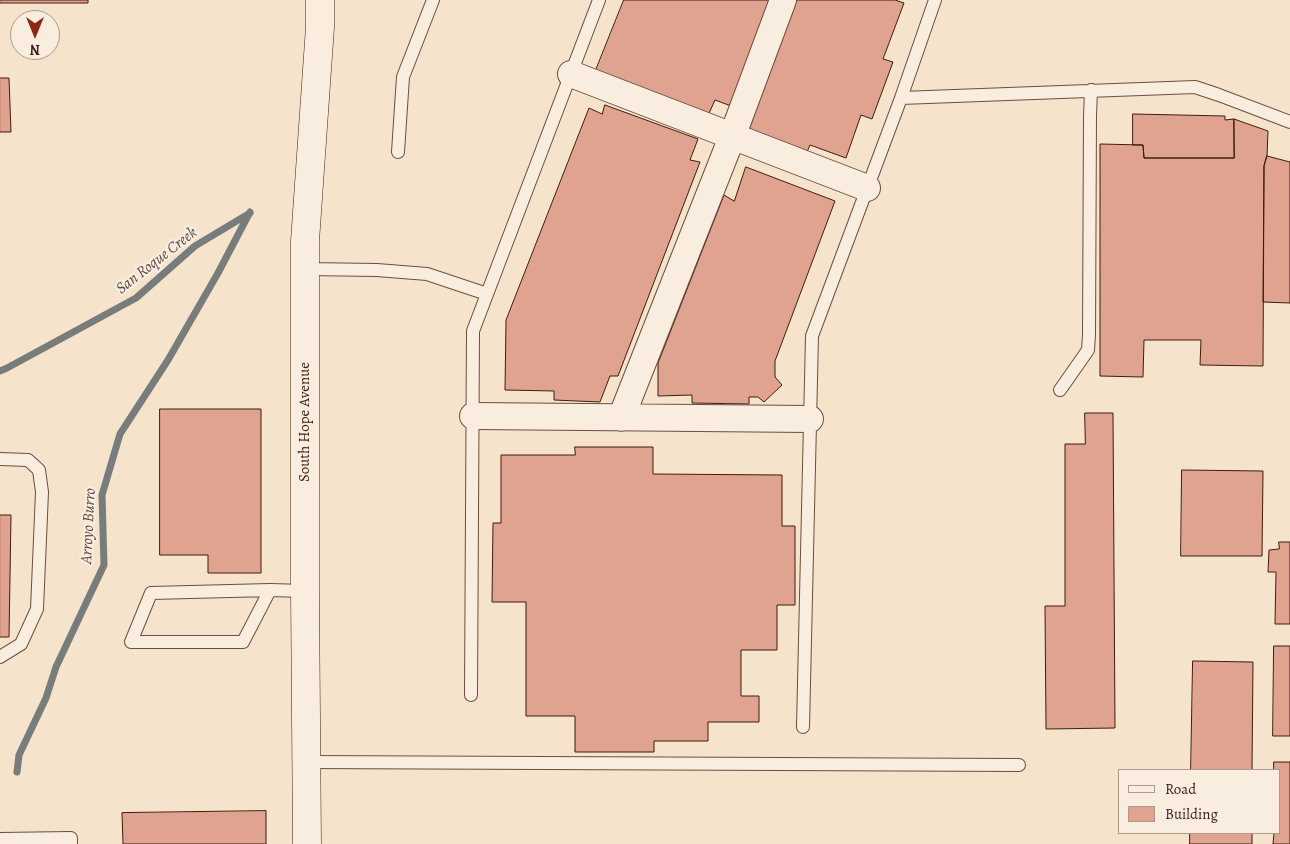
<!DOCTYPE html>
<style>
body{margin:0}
#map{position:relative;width:1290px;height:844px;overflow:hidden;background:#f5e3cc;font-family:Alegreya,serif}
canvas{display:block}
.legend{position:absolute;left:1118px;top:769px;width:162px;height:65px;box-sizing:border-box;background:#f8edde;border:1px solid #ae9a8c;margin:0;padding:6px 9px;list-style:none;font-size:15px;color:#3e1d10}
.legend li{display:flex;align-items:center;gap:10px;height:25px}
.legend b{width:25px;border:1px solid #ae9a8c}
.north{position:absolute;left:10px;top:10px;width:50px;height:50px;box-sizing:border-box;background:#f8edde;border:1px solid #ae9a8c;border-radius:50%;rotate:180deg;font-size:14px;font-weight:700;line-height:20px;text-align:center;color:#3e1d10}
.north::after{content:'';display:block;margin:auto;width:18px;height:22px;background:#8f2418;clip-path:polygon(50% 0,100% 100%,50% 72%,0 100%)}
</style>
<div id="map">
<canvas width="1290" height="844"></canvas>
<ul class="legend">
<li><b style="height:6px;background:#f8edde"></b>Road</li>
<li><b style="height:14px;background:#dfa38f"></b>Building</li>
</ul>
<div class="north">N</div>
</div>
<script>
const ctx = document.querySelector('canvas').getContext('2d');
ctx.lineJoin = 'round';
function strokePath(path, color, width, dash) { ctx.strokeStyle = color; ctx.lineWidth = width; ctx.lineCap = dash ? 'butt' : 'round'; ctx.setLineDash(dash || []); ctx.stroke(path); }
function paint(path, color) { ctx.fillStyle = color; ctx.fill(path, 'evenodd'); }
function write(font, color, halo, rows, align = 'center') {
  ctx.font = font + ' Alegreya,serif'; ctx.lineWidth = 4.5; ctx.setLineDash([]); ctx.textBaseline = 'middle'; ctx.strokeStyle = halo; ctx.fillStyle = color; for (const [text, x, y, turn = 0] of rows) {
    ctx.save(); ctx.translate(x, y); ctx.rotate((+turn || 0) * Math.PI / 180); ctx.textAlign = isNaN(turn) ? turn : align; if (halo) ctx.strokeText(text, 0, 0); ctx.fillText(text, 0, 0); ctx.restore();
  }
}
const stream = new Path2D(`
 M0,371L7,368L136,298L195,246L250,213
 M17,772L19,755L46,698L56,667L104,565L102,495L120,434L168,360L218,273L250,212`);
const building = new Path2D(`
 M0,0H88V3H0Z
 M624,0H772L731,106L715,100L706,120L596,70Z
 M797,0H895L904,3L883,59L893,62L872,119L861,115L846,158L810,145L806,154L748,133Z
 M0,78H9L11,132H0Z
 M605,105L698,139L690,160L700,162L618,376H610L600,402L554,400V391L505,390L506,320L589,108L602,114Z
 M1133,114L1225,116V120L1234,119V158H1144L1143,145H1133Z
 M1234,119L1268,131L1267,156L1264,166L1263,366L1200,365L1201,340H1144L1143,377L1100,376V144L1143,145L1144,158H1234Z
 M1267,156L1290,162V303L1263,302L1264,166Z
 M746,167L835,201L775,361V377L782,385L764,402L758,397H749V404L692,403V395L658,396V363L724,195L734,201Z
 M160,409H261V573H208V555H160Z
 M1085,413H1113L1115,728L1046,729L1045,606H1065V444H1085Z
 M575,447H653V474L782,475V526H795V605H777V650H741V696H759V722H708V741H654V752H575V716H526V602H492L493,523H501V455H575Z
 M1182,470L1263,471L1262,556H1181Z
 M0,515H11L9,637H0Z
 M1279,542H1290V624H1275L1276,572H1268L1269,550L1279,549Z
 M1274,646H1290V736H1273Z
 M1193,661L1253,662L1252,770H1191Z
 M1274,762H1290V844H1273L1274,833H1279V770H1274Z
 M266,811V844H123L122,813Z
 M1190,833H1252V844H1190Z`);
const lane = new Path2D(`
 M901,98L1195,87L1219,95L1290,122
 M398,152L403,77L433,0
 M305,269L377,270L427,274L487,294
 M1060,390L1088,350L1089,335L1090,116L1091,90
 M0,459L28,460L39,470L42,492L37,609L21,644L0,657
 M270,590L243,642H131L151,593L270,590L305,591
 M471,695L473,331L599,0
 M803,727L812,336L901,98L935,0
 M306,762L1019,765
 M0,839L71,838V844`);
const street = new Path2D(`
 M571,74L867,188
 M473,416L810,419
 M621,418L732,137L783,0`);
const secondary = new Path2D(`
 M307,844L305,591V241L320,27V0`);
const streetNames = [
 ["South Hope Avenue",305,422,-90]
];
const waterNames = [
 ["San Roque Creek",157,261,-38],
 ["Arroyo Burro",89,526,-87]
];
strokePath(stream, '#787c7a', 7);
paint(building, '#dfa38f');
strokePath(building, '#3e1d10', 1);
strokePath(lane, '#6c4e3f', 14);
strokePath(street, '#6c4e3f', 28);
strokePath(secondary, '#3e1d10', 29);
strokePath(lane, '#f8edde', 12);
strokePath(street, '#f8edde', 26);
strokePath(secondary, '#f8edde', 28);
write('15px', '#3e1d10', '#f8edde', streetNames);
write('italic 16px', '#5b4d45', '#f8edde', waterNames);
</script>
